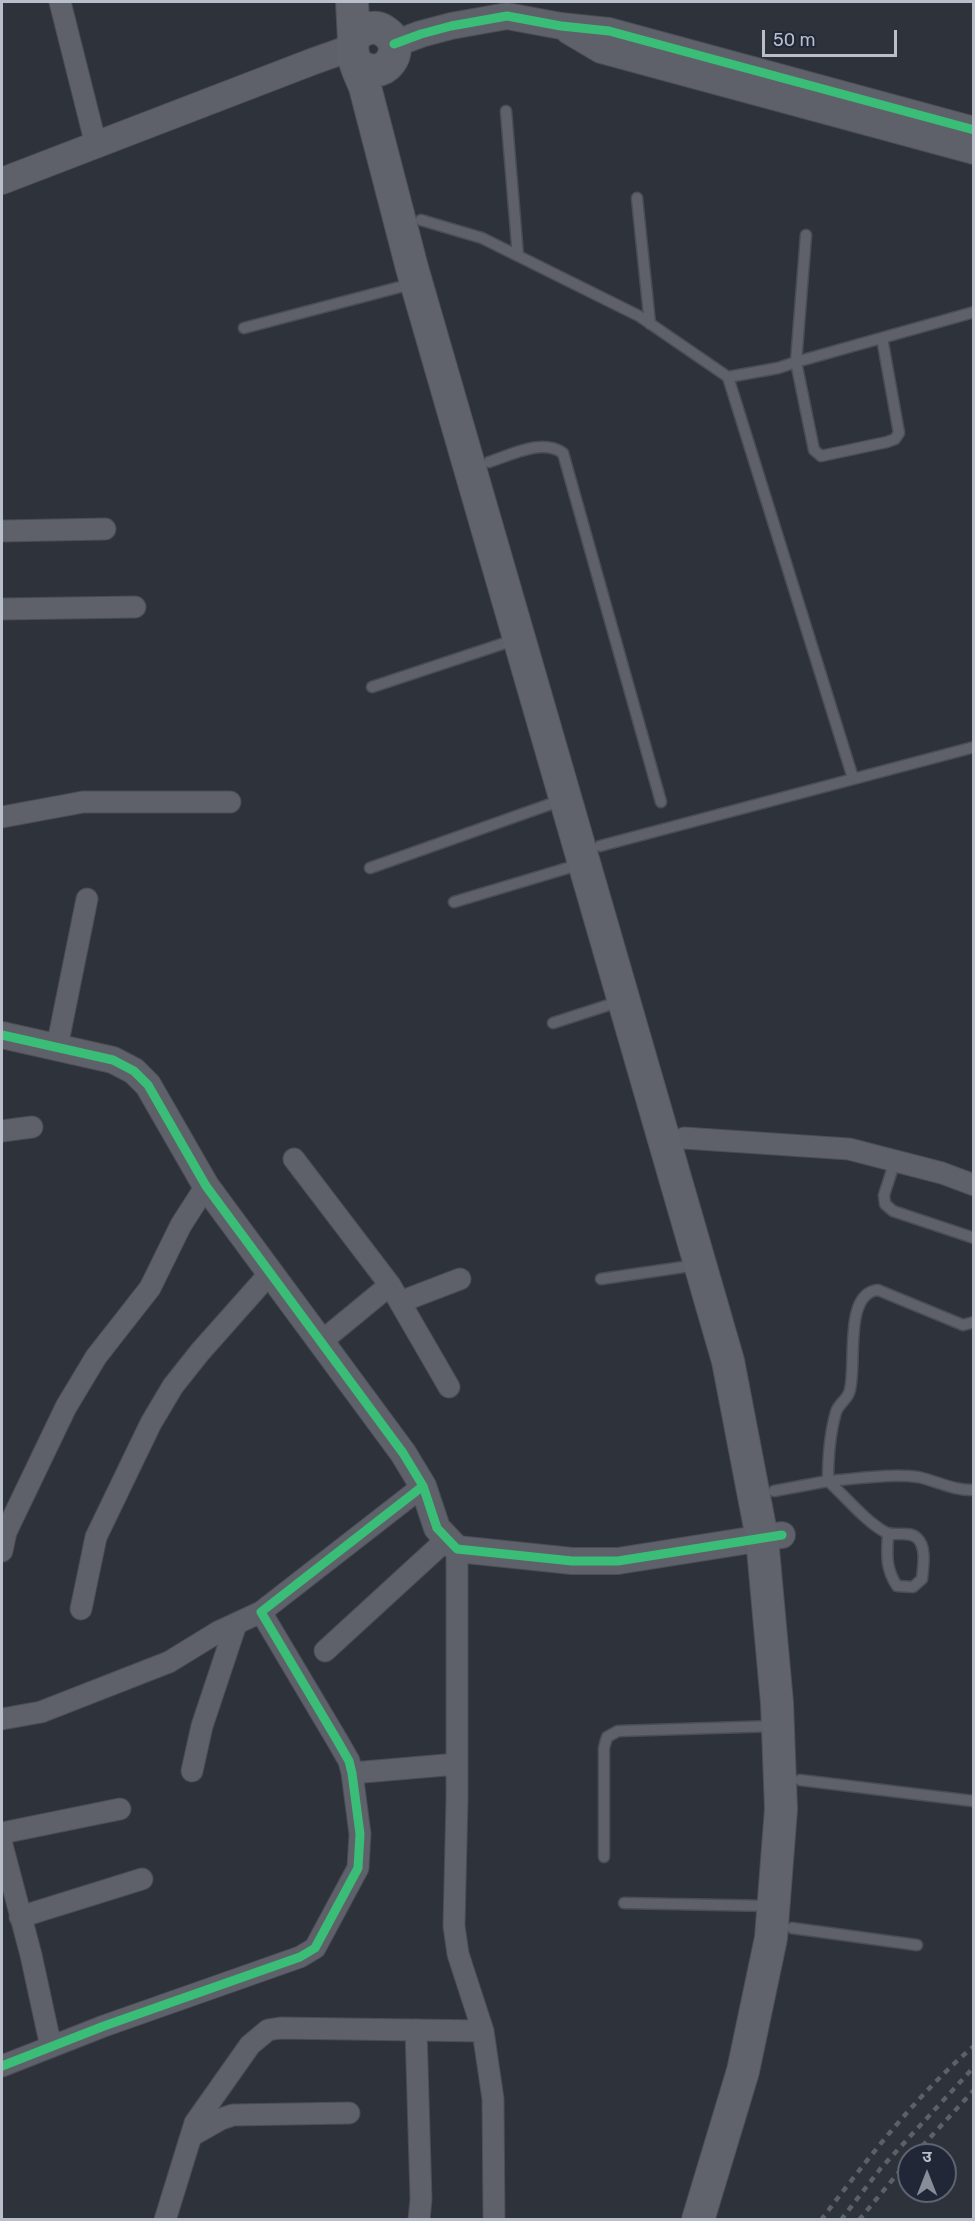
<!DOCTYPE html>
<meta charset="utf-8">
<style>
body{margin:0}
#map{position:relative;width:975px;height:2221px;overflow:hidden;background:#2e323b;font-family:Rubik,"Noto Sans Devanagari",sans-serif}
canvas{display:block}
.frame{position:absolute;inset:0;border:3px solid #b9becb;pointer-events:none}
.north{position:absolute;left:897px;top:2143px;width:60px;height:60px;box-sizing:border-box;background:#212737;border:2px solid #5e6372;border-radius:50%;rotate:0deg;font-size:16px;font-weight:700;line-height:24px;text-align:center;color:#b9becb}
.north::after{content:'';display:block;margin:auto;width:21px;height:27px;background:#888d99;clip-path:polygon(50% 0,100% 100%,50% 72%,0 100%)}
.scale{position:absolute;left:762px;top:30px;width:135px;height:27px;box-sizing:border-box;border:3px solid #b9becb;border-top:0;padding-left:8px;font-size:18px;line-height:21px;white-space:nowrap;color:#b9becb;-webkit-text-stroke:4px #212737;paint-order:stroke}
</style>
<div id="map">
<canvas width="975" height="2221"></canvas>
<div class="frame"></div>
<div class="north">उ</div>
<div class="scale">50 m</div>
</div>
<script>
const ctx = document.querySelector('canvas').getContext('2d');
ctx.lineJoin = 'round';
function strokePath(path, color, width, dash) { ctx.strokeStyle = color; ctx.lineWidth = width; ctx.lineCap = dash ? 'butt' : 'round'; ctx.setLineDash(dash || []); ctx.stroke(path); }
const service = new Path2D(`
 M506,111L518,256
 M637,198L650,324
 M421,220L482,238L639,316L728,377L778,368L796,362L806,235
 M244,328L415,283
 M882,338L899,433L895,439L887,442L821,456L814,450L796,362L974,312
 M728,377L853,778
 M489,462C511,455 542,438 563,453L661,802
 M372,687L517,639
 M600,846L974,747
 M370,868L562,800
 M454,902L581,864
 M553,1023L621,1001
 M895,1161L884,1195L885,1204L893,1211L974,1238
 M601,1279L697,1265
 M774,1491L828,1481C828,1459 830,1433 836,1412C838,1405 846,1400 849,1393C858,1370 842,1293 878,1290L963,1325L974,1322
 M888,1533C887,1555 885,1567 897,1586L913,1587L922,1579C923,1567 927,1547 917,1538C909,1530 894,1537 885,1532C864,1520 846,1497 828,1481C856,1479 892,1473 918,1477C937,1481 954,1491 974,1490
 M800,1780L973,1801
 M604,1857V1748L607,1737L618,1731L775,1726
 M624,1903L770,1906
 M792,1928L917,1945`);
const minor = new Path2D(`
 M60,2L96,145
 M2,531L105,529
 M2,609L135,607
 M2,817L83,802H230
 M57,1047L87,899
 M2,1131L32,1127
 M684,1138L849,1149L942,1173L974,1185
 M294,1159L390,1285L449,1387
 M400,1302L460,1279
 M322,1341L390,1285
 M457,1549V1799L454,1926L458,1954L483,2031L493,2099L494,2220
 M2,1551L6,1532L66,1407L96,1357L150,1288L181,1225L206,1186
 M81,1609L96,1537L151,1423L173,1386L200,1352L271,1272
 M325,1651L446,1540
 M2,1719L41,1712L169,1662L218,1632L261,1612
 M192,1771L202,1726L236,1624
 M352,1773L457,1764
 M2,1833L120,1809
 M2,1845L31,1955L51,2047
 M20,1917L142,1879
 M416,2030L421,2199L419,2220
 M2,2066L104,2026L300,1957L315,1948L358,1868L360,1834L352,1773L349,1761L337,1740L261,1612L423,1486
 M191,2136L221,2119L233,2115L349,2113
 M165,2220L195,2123L250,2045L268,2030L280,2028L483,2031`);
const tertiary = new Path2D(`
 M569,31L601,50L974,151
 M394,44L421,34L451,26L507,16L561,26L609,31L974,130
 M2,181L314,61L351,48
 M2,1035L113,1060L134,1071L148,1085L206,1186L403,1453L423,1486L437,1528L457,1549L572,1561H618L782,1535`);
const primary = new Path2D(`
 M352,2L354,39
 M356,63C384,87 410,47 384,31C379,27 372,27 366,29C340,39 358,69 365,87L412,268L728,1361L762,1538L777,1703L781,1809L771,1938L743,2071L698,2220`);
const rail = new Path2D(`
 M914,2155L974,2090
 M821,2220C866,2161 917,2094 974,2046
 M841,2220L881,2168L974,2067
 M859,2220L909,2160`);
const cycleway = new Path2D(`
 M394,44L421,34L451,26L507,16L561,26L609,31L974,130
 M2,1035L113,1060L134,1071L148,1085L206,1186L403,1453L423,1486L437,1528L457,1549L572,1561H618L782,1535
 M2,2066L104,2026L300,1957L315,1948L358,1868L360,1834L352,1773L349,1761L337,1740L261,1612L423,1486`);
strokePath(service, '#4a4d54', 13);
strokePath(minor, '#4a4d54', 23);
strokePath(tertiary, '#4a4d54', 28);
strokePath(primary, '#4c4f58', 34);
strokePath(service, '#5e6169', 10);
strokePath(minor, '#5e6169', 21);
strokePath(tertiary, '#5e6169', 26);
strokePath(primary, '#60636b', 32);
strokePath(rail, '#5c6067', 4.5, [6, 6]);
strokePath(cycleway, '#3abd76', 9);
</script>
